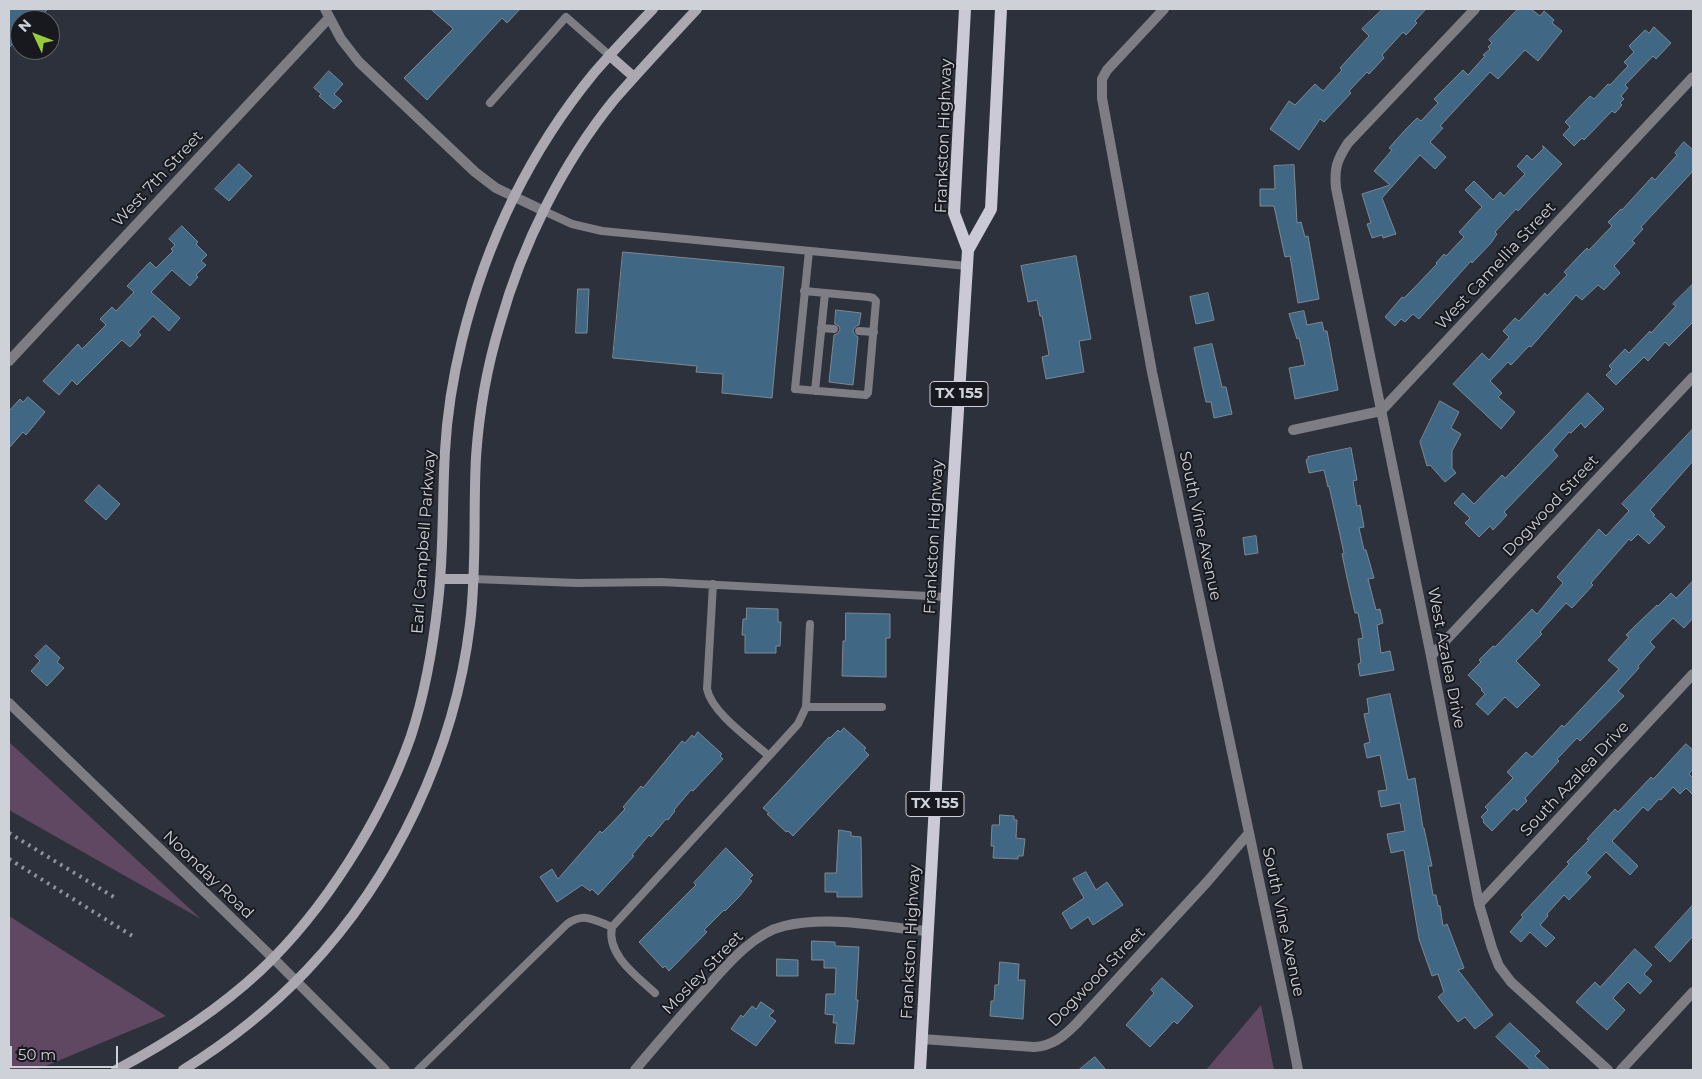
<!DOCTYPE html>
<style>
body{margin:0}
#map{position:relative;width:1702px;height:1079px;overflow:hidden;background:#2d313c;font-family:Montserrat,sans-serif}
canvas{display:block}
.frame{position:absolute;inset:0;border:10px solid #cfd1d9;pointer-events:none}
.north{position:absolute;left:10px;top:10px;width:50px;height:50px;box-sizing:border-box;background:#17191e;border:1px solid #616369;border-radius:50%;rotate:313deg;font-size:14px;font-weight:700;line-height:20px;text-align:center;color:#cfd1d9}
.north::after{content:'';display:block;margin:auto;width:18px;height:22px;background:#96cc3a;clip-path:polygon(50% 0,100% 100%,50% 72%,0 100%)}
.scale{position:absolute;left:10px;top:1046px;width:108px;height:22px;box-sizing:border-box;border:2px solid #cfd1d9;border-top:0;padding-left:6px;font-size:15px;line-height:18px;white-space:nowrap;color:#cfd1d9;-webkit-text-stroke:4px #17191e;paint-order:stroke}
</style>
<div id="map">
<canvas width="1702" height="1079"></canvas>
<div class="frame"></div>
<div class="north">N</div>
<div class="scale">50 m</div>
</div>
<script>
const ctx = document.querySelector('canvas').getContext('2d');
ctx.lineJoin = 'round';
function paint(path, color) { ctx.fillStyle = color; ctx.fill(path, 'evenodd'); }
function strokePath(path, color, width, dash) { ctx.strokeStyle = color; ctx.lineWidth = width; ctx.lineCap = dash ? 'butt' : 'round'; ctx.setLineDash(dash || []); ctx.stroke(path); }
function write(font, color, halo, rows, align = 'center') {
  ctx.font = font + ' Montserrat,sans-serif'; ctx.lineWidth = 4; ctx.setLineDash([]); ctx.textBaseline = 'middle'; ctx.strokeStyle = halo; ctx.fillStyle = color; for (const [text, x, y, turn = 0] of rows) {
    ctx.save(); ctx.translate(x, y); ctx.rotate((+turn || 0) * Math.PI / 180); ctx.textAlign = isNaN(turn) ? turn : align; if (halo) ctx.strokeText(text, 0, 0); ctx.fillText(text, 0, 0); ctx.restore();
  }
}
const green = new Path2D(`
 M9,742L201,919L9,810Z
 M9,916L166,1016L36,1070H9Z
 M1261,1005L1274,1070H1206Z`);
const building = new Path2D(`
 M9,9H48L37,20H20V35L9,48Z
 M431,9H520L507,23L502,18L427,100L404,78L453,29Z
 M1383,9H1426L1415,21L1417,23L1406,35L1403,32L1382,55L1384,58L1369,74L1367,72L1349,91L1351,93L1324,122L1320,119L1299,150L1270,129L1289,101L1295,105L1315,84L1323,91L1342,70L1340,68L1369,36L1362,29Z
 M1518,9H1531L1540,16L1544,11L1554,20L1552,23L1562,31L1538,61L1525,50L1498,79L1490,72L1440,126L1443,128L1430,142L1446,157L1435,169L1420,155L1382,198L1396,234L1383,238L1382,235L1372,238L1367,224L1371,223L1362,194L1390,185L1374,171L1392,150L1389,148L1406,129L1417,118L1421,121L1438,103L1434,99L1463,70L1468,75L1485,56L1483,55L1490,49L1488,47L1492,43L1489,40Z
 M1654,27L1671,43L1656,59L1653,56L1625,85L1628,88L1621,96L1624,99L1620,103L1622,105L1615,113L1612,111L1584,140L1582,138L1574,146L1563,135L1570,127L1565,122L1590,96L1594,99L1608,84L1610,85L1628,66L1624,62L1634,52L1629,46L1645,30L1649,33Z
 M329,71L343,84L334,94L342,101L334,109L319,96L321,94L314,88Z
 M1684,142L1693,150V171L1641,227L1643,229L1632,241L1635,243L1614,266L1620,273L1604,290L1598,285L1582,300L1576,295L1531,347L1529,346L1511,365L1508,362L1490,381L1502,393L1498,397L1515,412L1501,429L1453,384L1482,353L1489,360L1509,337L1503,331L1515,318L1519,321L1545,293L1547,296L1567,275L1564,272L1579,256L1587,248L1589,250L1612,226L1608,222L1621,209L1622,210L1652,177L1655,180L1677,155L1675,153Z
 M1543,146L1562,164L1518,211L1516,209L1495,232L1497,234L1491,243L1472,263L1471,261L1419,319L1413,314L1405,322L1401,319L1395,326L1385,317L1402,297L1404,298L1413,289L1437,264L1436,263L1444,254L1446,256L1464,237L1459,232L1482,207L1465,190L1474,181L1493,200L1500,192L1504,196L1525,174L1517,166L1527,155L1532,160L1543,149Z
 M239,164L252,176L229,201L215,189Z
 M1294,165L1297,223L1301,222L1305,237L1308,236L1319,299L1298,303L1290,256L1285,257L1274,206H1260V189H1275L1274,166Z
 M182,226L198,242L196,244L207,255L201,261L206,265L196,275L198,277L190,286L172,270L151,292L180,318L169,331L153,316L138,332L141,335L130,347L122,340L77,385L72,380L59,395L43,381L78,344L82,349L106,325L100,319L112,307L116,311L134,292L127,286L150,262L156,268L173,251L171,249L175,245L169,239Z
 M623,252L784,267L772,398L722,393L723,374L696,372L697,366L613,358Z
 M1076,256L1091,339L1079,341L1084,372L1046,379L1042,357L1049,355L1042,316H1040L1037,300L1028,302L1021,266Z
 M1693,284V322L1669,346L1665,342L1648,361L1644,357L1616,385L1606,375L1612,369L1609,366L1625,349L1629,353L1650,331L1651,333L1676,306L1673,304Z
 M578,289H589L587,333H576Z
 M1208,293L1214,320L1196,324L1190,297Z
 M836,310L861,313L859,325L856,326L853,330L854,334L858,337L853,385L829,382L834,335L837,334L840,330L839,326L835,324Z
 M1304,311L1307,325L1322,322L1324,331H1327L1338,390L1295,399L1289,368L1305,365L1299,338L1297,339L1289,314Z
 M1212,344L1222,387H1226L1232,414L1214,418L1211,402H1206L1194,348Z
 M1588,393L1604,409L1585,428L1581,423L1571,433L1569,432L1553,450L1558,456L1504,512L1507,515L1493,530L1490,526L1479,537L1465,523L1470,518L1454,503L1463,493L1474,504L1502,475L1505,478Z
 M28,397L45,412L26,435L23,432L9,448V411L20,399L23,402Z
 M1440,401L1459,412L1451,428L1461,434L1452,451V468L1456,473L1445,482L1430,465L1427,466L1420,442Z
 M1693,429V461L1650,510L1655,515L1653,516L1665,527L1649,544L1638,534L1631,541L1629,539L1591,583L1593,585L1572,608L1566,603L1540,632L1542,634L1516,661L1540,685L1517,708L1505,697L1488,715L1476,704L1485,694L1481,690L1482,689L1468,675L1481,662L1479,660L1493,646L1495,647L1532,609L1537,614L1563,583L1557,577L1599,529L1606,536L1629,511L1622,504Z
 M1351,448L1357,480L1353,481L1357,506L1360,505L1364,527L1359,528L1364,550H1366L1374,578L1368,579L1376,610L1380,609L1383,623L1377,625L1381,653L1390,651L1394,670L1360,676L1358,664L1361,663L1358,639L1363,638L1358,613H1355L1347,578L1342,554L1344,553L1329,486L1328,487L1324,470L1309,473L1306,460L1308,459V457Z
 M99,485L120,504L106,520L85,501Z
 M1256,536L1258,553L1245,555L1243,538Z
 M1693,581V618L1684,628L1673,618L1650,642L1655,647L1638,666L1639,668L1618,691L1624,696L1580,741L1577,738L1557,759L1559,761L1525,798L1527,801L1517,811L1514,808L1492,831L1483,822L1484,820L1481,817L1488,810L1485,807L1513,778L1507,772L1526,752L1532,757L1562,725L1564,727L1619,669L1608,660L1629,637L1626,635L1636,625L1657,605L1658,606L1671,593L1676,598Z
 M747,608L778,609V622H781L780,646H776V653H745V635H742L743,619H746Z
 M846,613L890,614V638H886V677L842,676L843,641H845Z
 M46,645L60,658L57,662L64,668L47,686L31,671L40,661L35,656Z
 M1390,694L1408,780L1415,778L1423,828H1424L1432,866H1428L1433,895H1436L1438,906H1440L1443,926L1447,924L1464,968L1458,970L1493,1015L1475,1029L1465,1017L1458,1022L1438,997L1444,992L1438,974L1432,976L1419,939L1404,850L1391,853L1387,834L1405,831L1400,803L1381,807L1378,791L1387,790L1380,755L1367,758L1364,744L1370,742L1364,714L1369,713L1367,699Z
 M844,728L866,748L864,750L869,755L793,836L788,831L786,832L767,814L769,813L763,808L829,737L830,738L838,730L840,732Z
 M698,732L722,754L720,756L723,759L693,791L691,790L674,810L675,811L668,820L666,819L651,837L649,835L632,855L634,856L598,895L592,889L590,891L582,885L557,902L540,877L552,869L558,879L600,831L602,833L610,825L625,809L623,807L641,786L643,788L682,741L685,743L692,735L694,737Z
 M1686,744L1693,750V769L1689,774L1693,778V795L1686,788L1680,794L1673,787L1661,800L1659,799L1648,811L1643,807L1612,841L1638,866L1630,875L1606,852L1586,873L1591,877L1569,900L1564,895L1547,914L1548,916L1540,925L1555,938L1546,947L1530,932L1521,942L1510,932L1523,917L1521,915L1569,864L1567,862L1589,840L1587,839L1615,809L1618,812L1651,777L1653,779Z
 M1000,815L1014,816V820H1017L1016,838L1025,839L1023,856H1018V859L993,858L994,846H991L992,825H999Z
 M839,830L851,832V836L861,837L862,897H837V892H825V873H836Z
 M726,848L753,875L749,879L752,881L739,897L725,911L724,910L704,930L707,932L669,971L665,966L663,968L639,942L696,885L694,883Z
 M1086,872L1096,890L1107,882L1123,905L1093,925L1088,917L1071,929L1062,913L1084,898L1073,879Z
 M1693,905V936L1670,962L1655,947Z
 M812,941L835,942V946L859,947L856,1000H858L854,1044L835,1043L837,1023H833L834,1015L825,1014L826,994H835L836,968H824V960H812Z
 M1635,949L1652,965L1644,974L1652,981L1640,994L1628,982L1613,998L1625,1010L1607,1030L1576,1002L1595,982L1600,987Z
 M777,959L798,960V976H777Z
 M1000,962L1019,964L1018,980H1025L1023,1019L990,1016L991,1001H994L995,985H998Z
 M1162,978L1193,1006L1177,1024L1174,1021L1150,1047L1126,1025L1154,993L1151,990Z
 M761,1002L774,1011L769,1016L776,1021L756,1046L731,1029L741,1015L743,1017L752,1006L756,1009Z
 M1510,1023L1540,1051L1535,1056L1550,1070H1531L1496,1037Z
 M1095,1057L1106,1070H1079Z`);
const service = new Path2D(`
 M490,103L566,17L609,55
 M544,211L572,224L602,231L967,266
 M804,291L869,297L873,298L876,301L868,393L866,395L795,389L809,251
 M821,328L834,329
 M859,331L874,332
 M815,391L825,293
 M474,579L577,583L661,582L947,597
 M713,584L707,689C712,713 750,739 769,756L798,724L806,707H882
 M806,707L810,624
 M655,993C638,977 606,955 612,927L769,756
 M418,1070L567,924C585,912 594,920 612,927`);
const minor = new Path2D(`
 M325,9L341,39L359,62L475,172L496,188L544,211
 M1164,9L1107,70L1102,79V98L1152,372L1288,1018L1298,1070
 M1475,9L1348,143C1337,160 1334,168 1336,188L1431,656L1479,904L1492,948L1499,966L1511,982L1608,1070
 M9,361L329,18
 M1293,430L1381,411L1693,77
 M1431,656L1693,377
 M1479,904L1693,674
 M922,1039L1034,1047C1052,1046 1063,1037 1076,1024L1207,882L1249,833
 M635,1070C656,1045 677,1020 700,995C722,971 750,934 784,926C830,915 881,927 928,931
 M1621,1070L1693,992`);
const tertiary = new Path2D(`
 M9,703L273,958L385,1070`);
const secondary = new Path2D(`
 M609,55L634,77
 M440,579H474
 M116,1070C167,1043 217,1011 260,971C324,911 382,819 411,736C425,693 433,647 438,602C444,552 442,501 445,451C447,414 453,377 462,340C486,243 530,151 594,73C613,51 633,30 653,9
 M183,1070C228,1042 271,1008 307,970C395,877 455,750 470,624C477,568 473,513 476,457C479,412 487,367 500,324C522,245 562,164 614,100C641,69 669,39 697,9`);
const primary = new Path2D(`
 M968,250L991,209L1001,9
 M920,1070L950,538L968,250L954,213L965,9`);
const rail = new Path2D(`
 M9,833L117,899
 M9,859L134,937`);
const shields = [
 [959,394,58],
 [935,804,58]
];
const shieldNames = [
 ["TX 155",959,394],
 ["TX 155",935,804]
];
const streetNames = [
 ["Frankston Highway",944,136,-88],
 ["West 7th Street",158,179,-47],
 ["West Camellia Street",1496,266,-47],
 ["Dogwood Street",1551,506,-47],
 ["South Vine Avenue",1200,526,78],
 ["Frankston Highway",934,537,-87],
 ["Earl Campbell Parkway",424,542,-86],
 ["West Azalea Drive",1446,658,79],
 ["South Azalea Drive",1575,779,-47],
 ["Noonday Road",208,875,44],
 ["South Vine Avenue",1283,922,78],
 ["Frankston Highway",911,942,-87],
 ["Mosley Street",703,973,-46],
 ["Dogwood Street",1097,977,-46]
];
paint(green, '#614862');
paint(building, '#406885');
strokePath(building, '#7c8892', 1);
strokePath(service, '#7f7d84', 8);
strokePath(minor, '#7f7d84', 10);
strokePath(tertiary, '#7f7d84', 10);
strokePath(secondary, '#aba8b2', 10);
strokePath(primary, '#ccc9d6', 12);
strokePath(rail, '#8f929b', 4, [2.5, 5]);
for (const [x, y, w] of shields) { const box = new Path2D(); box.roundRect(x - w / 2, y - 12.5, w, 25, 4); ctx.fillStyle = '#17191e'; ctx.fill(box); strokePath(box, '#cfd1d9', 1); }
write('bold 15px', '#cfd1d9', null, shieldNames);
write('16px', '#cfd1d9', '#17191e', streetNames);
</script>
